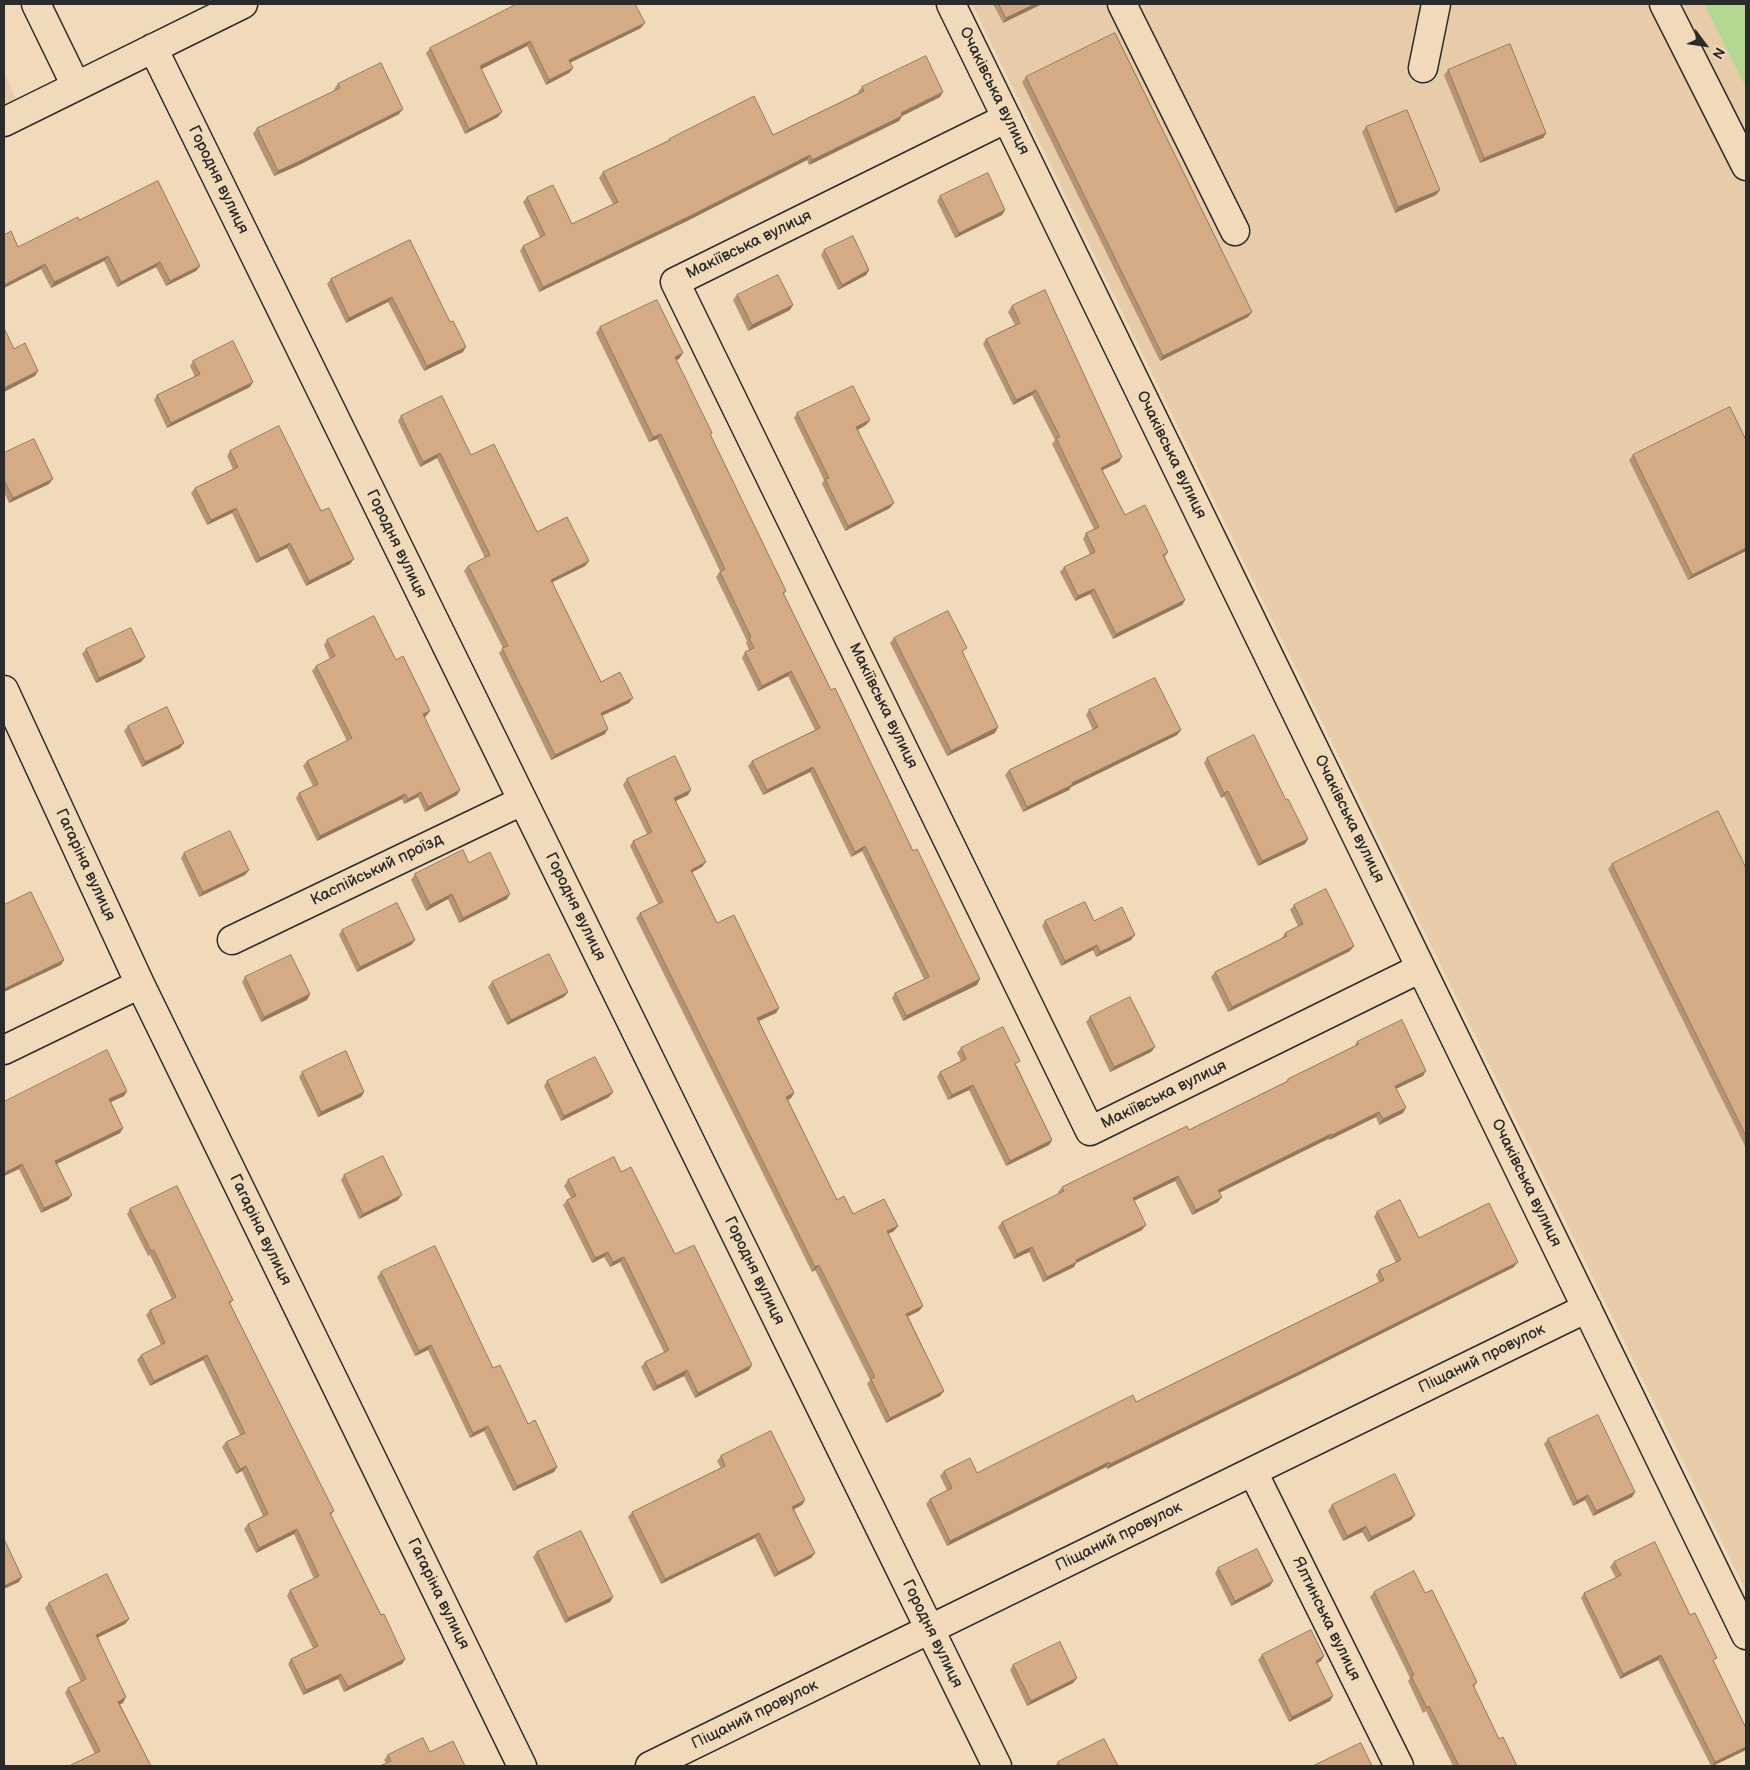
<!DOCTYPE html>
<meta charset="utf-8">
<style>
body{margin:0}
#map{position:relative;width:1750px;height:1770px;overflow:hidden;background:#f0dab9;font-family:"Balsamiq Sans",sans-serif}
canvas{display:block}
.frame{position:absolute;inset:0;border:5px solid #2b2b2b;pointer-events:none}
.north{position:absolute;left:1680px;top:20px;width:50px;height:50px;-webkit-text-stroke:4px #f0dab9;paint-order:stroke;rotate:121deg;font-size:14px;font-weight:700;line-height:20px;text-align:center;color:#2b2b2b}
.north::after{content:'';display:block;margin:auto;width:18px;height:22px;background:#2b2b2b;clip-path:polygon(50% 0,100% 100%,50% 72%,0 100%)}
</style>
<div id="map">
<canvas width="1750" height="1770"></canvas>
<div class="frame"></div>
<div class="north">N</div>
</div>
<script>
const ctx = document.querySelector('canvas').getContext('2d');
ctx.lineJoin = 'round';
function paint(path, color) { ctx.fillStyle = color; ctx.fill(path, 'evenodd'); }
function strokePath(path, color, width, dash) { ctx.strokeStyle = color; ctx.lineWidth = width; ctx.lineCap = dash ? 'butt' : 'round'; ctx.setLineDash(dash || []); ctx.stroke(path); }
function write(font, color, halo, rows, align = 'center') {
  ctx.font = font + ' "Balsamiq Sans",sans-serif'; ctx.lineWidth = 4; ctx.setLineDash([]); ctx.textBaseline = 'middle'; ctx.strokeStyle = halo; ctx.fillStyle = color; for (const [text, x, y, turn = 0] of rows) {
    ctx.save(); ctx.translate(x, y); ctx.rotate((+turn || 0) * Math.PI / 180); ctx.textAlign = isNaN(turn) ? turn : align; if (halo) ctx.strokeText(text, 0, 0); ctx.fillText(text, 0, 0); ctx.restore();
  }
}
const built = new Path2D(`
 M972,4H1704L1746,88V1591Z
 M4,71L16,100L4,105Z`);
const green = new Path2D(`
 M1704,4H1746V88Z`);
const minor = new Path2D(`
 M36,4L76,86
 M951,4L1746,1635
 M1122,4L1235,231
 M1664,4L1746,166
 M153,48L997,1766
 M1423,68L1436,4
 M1007,118L675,282L1090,1131L1421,968
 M4,122L243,4
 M4,690L140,984L522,1766
 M232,940L522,801
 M4,1050L140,984
 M1253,1472L1399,1766
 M650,1766L1587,1308`);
const wall = new Path2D(`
 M993,4H1042L1003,23Z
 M641,28L570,63L573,68L569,73L546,85L527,46L481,69L498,117L465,134L426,53L430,48Z
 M1448,70L1546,133L1543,138L1480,163L1444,75Z
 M1026,77L1248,317L1160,361L1022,82Z
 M338,84L399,114L297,166L274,176L253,134L257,128L335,91L334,89Z
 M862,87L940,97L902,116L899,121L809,165L807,160L685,222L539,292L520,251L523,246L540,237L523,202L527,197L572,224L613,204L599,178L603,172L668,141L669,139L773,135L859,93L858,92Z
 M1366,127L1436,195L1395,213L1362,132Z
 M940,196L1005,210L1002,215L955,238L937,201Z
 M79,220L200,266L196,271L166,286L156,267L117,287L104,261L51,288L41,269L4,288V235L18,247Z
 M410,240L463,352L424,371L388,302L346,323L327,284L331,279Z
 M824,250L869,270L866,275L838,290L821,255Z
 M737,295L790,310L748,331L733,300Z
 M1012,306L1119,462L1102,470L1125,515L1168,552L1165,557L1185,600L1182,605L1113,639L1090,594L1075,601L1060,572L1064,567L1090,554L1083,539L1086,533L1094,529L1052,444L1055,440L1032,395L1013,405L983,344L986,339L1015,325L1008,312Z
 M600,327L679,359L676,360L711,436L786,591L784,594L977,985L903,1021L892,998L895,993L924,979L862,851L851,857L810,772L763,795L748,766L752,761L815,730L788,676L758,691L742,658L745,652L749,650L746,643L747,641L716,577L720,571L657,439L649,442L596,333Z
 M193,361L250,387L167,428L154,400L157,395L195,377L190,366Z
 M797,413L870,420L866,425L858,430L890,508L845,531L822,484L824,480L794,418Z
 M401,416L471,455L537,532L589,561L585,566L552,582L601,682L629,703L602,716L605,734L551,760L499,653L503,648L464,571L468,566L485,558L437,458L420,467L398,421Z
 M1746,440V551L1688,580L1629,460L1633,455Z
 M230,451L321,511L350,564L306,586L287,548L256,563L232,513L207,525L191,493L195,488L233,469L227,456Z
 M4,453L49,484L9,503L4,492Z
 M894,638L963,653V654L995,733L947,756L890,643Z
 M327,640L396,660L430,711L426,716L424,717L457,795L425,812L418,797L404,804L402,799L317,841L296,798L299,793L313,786L303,766L307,761L347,741L312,671L316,666L330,659L324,645Z
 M86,649L141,662L96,683L82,654Z
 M1089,710L1177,735L1071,787L1069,790L1023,812L1005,775L1009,770L1093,730L1086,715Z
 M128,726L180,748L142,767L124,731Z
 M1207,758L1308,839L1305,844L1258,866L1224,796L1221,798L1204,763Z
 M627,779L688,795L676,801L702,867L692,872L717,923L779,1008L776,1013L759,1021L794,1093L791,1098L788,1100L837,1200L853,1214L894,1231L888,1234L923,1306L919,1311L908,1316L944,1391L940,1396L886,1423L867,1384L870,1380L815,1270L812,1272L636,918L640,913L658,904L630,846L633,841L647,834L623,785Z
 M184,853L249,870L245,875L199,897L181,858Z
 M469,863L507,899L459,923L448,899L426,911L411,880L415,874Z
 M1612,864L1746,868V1148L1608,869Z
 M1294,905L1350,951L1228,1012L1211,977L1215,972L1282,939V938L1285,933L1298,926L1290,910Z
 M1045,921L1131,940L1096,957L1093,950L1061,966L1042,926Z
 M342,930L415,940L411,945L357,972L339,935Z
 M245,977L310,994L307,1000L261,1022L242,982Z
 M492,982L564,997L507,1025L488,987Z
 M1090,1017L1155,1047L1151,1052L1110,1072L1086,1022Z
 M1357,1042L1423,1076L1396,1089L1403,1113L1379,1125L1376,1117L1329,1140L1328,1139L1220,1192L1218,1202L1192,1215L1175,1181L1134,1201L1142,1230L1076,1263L1074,1267L1043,1282L1029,1252L1014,1259L998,1227L1002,1222L1059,1194L1058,1192L1062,1187L1189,1130L1286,1082L1288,1079L1354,1047Z
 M961,1048L1017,1066L1052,1140L1049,1145L1006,1166L969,1090L948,1100L937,1077L940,1072L961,1061L957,1053Z
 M302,1072L364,1092L361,1097L318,1117L299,1077Z
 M547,1081L609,1097L561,1121L544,1086Z
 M127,1091L124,1096L111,1102L123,1128L120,1133L57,1164L72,1195L68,1200L41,1213L19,1169L4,1176V1102Z
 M621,1172L749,1370L695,1398L684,1376L653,1391L641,1367L645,1362L664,1352L620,1262L610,1267L604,1257L592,1263L563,1205L567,1200L571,1198L564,1186L568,1180Z
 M344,1175L398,1200L359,1219L341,1180Z
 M130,1209L233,1300L230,1304L334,1511L331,1515L381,1615L405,1659L402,1664L344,1692L338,1679L303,1695L288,1664L291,1659L313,1648L287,1596L290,1590L314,1579L294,1534L256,1553L244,1529L248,1524L263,1516L242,1471L236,1474L222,1447L226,1442L240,1435L203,1360L150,1386L137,1360L141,1355L161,1345L146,1315L150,1310L172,1299L150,1255L148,1256L127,1214Z
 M1377,1212L1419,1238L1514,1267L1299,1375L1107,1469L1106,1467L947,1546L926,1504L930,1499L947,1490L940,1476L944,1471L977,1473L1136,1402L1379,1282L1376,1275L1379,1270L1396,1263L1374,1217Z
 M381,1272L493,1368L528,1424L557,1467L554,1472L513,1491L484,1431L470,1438L428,1350L415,1356L377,1277Z
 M1548,1439L1635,1492L1632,1497L1593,1516L1585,1500L1573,1506L1544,1444Z
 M721,1456L805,1500L802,1505L794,1509L815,1553L811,1558L774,1577L755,1538L661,1584L628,1517L632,1512L721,1468L717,1461Z
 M1332,1505L1415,1515L1411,1520L1368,1542L1362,1532L1343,1541L1328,1511Z
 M537,1552L613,1597L610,1602L565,1623L533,1557Z
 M1614,1562L1690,1615L1714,1662L1746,1750L1713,1766H1711L1658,1660L1620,1679L1581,1598L1584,1593L1616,1578L1610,1567Z
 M1218,1568L1270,1586L1231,1606L1215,1573Z
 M1374,1592L1425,1593L1477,1682L1474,1687L1499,1739L1517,1766H1453L1426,1711L1423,1713L1408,1681L1410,1678L1370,1597Z
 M49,1603L129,1619L125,1624L98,1637L123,1703L120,1704L151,1766L95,1754L65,1693L68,1688L81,1682L45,1608Z
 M1262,1655L1324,1656L1321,1661L1317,1663L1333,1696L1330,1701L1289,1722L1258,1660Z
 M1013,1665L1077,1678L1073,1683L1027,1706L1010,1670Z
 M430,1752L386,1763L384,1760L388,1755Z
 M1058,1762L1118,1766H1055Z`);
const shadedWall = new Path2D(`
 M1035,4H1042L1003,23L1006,18Z
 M645,23L641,28L565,65L569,60Z
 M530,41L527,46L476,72L480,66Z
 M573,68L569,73L546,85L549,80Z
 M943,92L940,97L902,116L899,121L809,165L812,160L901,113Z
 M403,109L399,114L297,166L274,176L278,171Z
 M502,112L498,117L465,134L469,129Z
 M1546,133L1543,138L1480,163L1484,158Z
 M810,155L807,160L685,222L539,292L543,287Z
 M1440,190L1436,195L1395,213L1398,207Z
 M1005,210L1002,215L955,238L959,233Z
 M108,256L104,261L51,288L54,282Z
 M160,262L156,267L117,287L121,282Z
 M45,264L41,269L4,288V285Z
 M200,266L196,271L166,286L170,281Z
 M869,270L866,275L838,290L842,285Z
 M392,297L388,302L346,323L349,318Z
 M793,305L790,310L748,331L752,325Z
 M1252,312L1248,317L1160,361L1163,356Z
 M466,347L463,352L424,371L427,366Z
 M683,353L679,359L672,362L675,357Z
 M38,371L35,376L4,392V388Z
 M253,382L250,387L167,428L171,423Z
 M1036,390L1032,395L1013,405L1016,400Z
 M870,420L866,425L853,432L856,427Z
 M661,434L657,439L649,442L653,437Z
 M440,453L437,458L420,467L423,462Z
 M1122,457L1119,462L1097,473L1101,468Z
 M53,479L49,484L9,503L13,498Z
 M894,503L890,508L845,531L848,526Z
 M236,508L232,513L207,525L211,520Z
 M290,543L287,548L256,563L260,558Z
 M1746,548V551L1688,580L1692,575Z
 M354,559L350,564L306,586L309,581Z
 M589,561L585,566L547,585L551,580Z
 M1094,589L1090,594L1075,601L1078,596Z
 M1185,600L1182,605L1113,639L1116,634Z
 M145,657L141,662L96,683L99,678Z
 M791,671L788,676L758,691L762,686Z
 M633,698L629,703L597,718L601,713Z
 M430,711L426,716L419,720L423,714Z
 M998,727L995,733L947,756L951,751Z
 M608,729L605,734L551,760L555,755Z
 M1181,730L1177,735L1071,787L1069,790L1023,812L1027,807L1072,783Z
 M184,743L180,748L142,767L145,762Z
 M813,767L810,772L763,795L767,790Z
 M460,790L457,795L425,812L428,807Z
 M691,790L688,795L671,803L674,798Z
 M1228,791L1224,796L1221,798L1224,793Z
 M421,792L418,797L404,804L408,799Z
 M405,794L402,799L317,841L320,836Z
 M1308,839L1305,844L1258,866L1262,861Z
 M865,846L862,851L851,857L855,852Z
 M706,862L702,867L687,875L691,870Z
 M249,870L245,875L199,897L203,892Z
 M452,894L448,899L426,911L430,905Z
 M510,894L507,899L459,923L463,918Z
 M1135,935L1131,940L1096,957L1100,952Z
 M415,940L411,945L357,972L360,967Z
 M1097,945L1093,950L1061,966L1065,961Z
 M1354,946L1350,951L1228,1012L1232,1007Z
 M64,960L61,965L4,992V989Z
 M980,979L977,985L903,1021L906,1016Z
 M568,992L564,997L507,1025L511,1020Z
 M310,994L307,1000L261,1022L264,1017Z
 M779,1008L776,1013L754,1023L757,1018Z
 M1155,1047L1151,1052L1110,1072L1114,1067Z
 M1426,1071L1423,1076L1391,1091L1395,1086Z
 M973,1085L969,1090L948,1100L952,1095Z
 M127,1091L124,1096L106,1104L109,1099Z
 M364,1092L361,1097L318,1117L321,1112Z
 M613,1092L609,1097L561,1121L564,1116Z
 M794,1093L791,1098L783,1102L786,1097Z
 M1406,1108L1403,1113L1379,1125L1383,1119Z
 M1379,1112L1376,1117L1329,1140L1332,1135Z
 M123,1128L120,1133L52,1166L55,1161Z
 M1331,1134L1328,1139L1215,1195L1218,1190Z
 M1052,1140L1049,1145L1006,1166L1010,1161Z
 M22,1164L19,1169L4,1176V1173Z
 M1178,1176L1175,1181L1129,1203L1133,1198Z
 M72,1195L68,1200L41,1213L44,1208Z
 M402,1195L398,1200L359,1219L363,1214Z
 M1222,1197L1218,1202L1192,1215L1196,1210Z
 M1146,1225L1142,1230L1076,1263L1074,1267L1043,1282L1047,1277L1076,1260Z
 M898,1226L894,1231L883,1236L887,1231Z
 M1032,1247L1029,1252L1014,1259L1017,1254Z
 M608,1252L604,1257L592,1263L595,1258Z
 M624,1257L620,1262L610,1267L613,1262Z
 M1518,1262L1514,1267L1299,1375L1107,1469L1110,1464Z
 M819,1265L815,1270L812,1272L815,1267Z
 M923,1306L919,1311L903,1319L906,1314Z
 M431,1345L428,1350L415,1356L419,1351Z
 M207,1355L203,1360L150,1386L154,1381Z
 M752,1365L749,1370L695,1398L698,1393Z
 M687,1370L684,1376L653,1391L657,1386Z
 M944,1391L940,1396L886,1423L890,1418Z
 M488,1426L484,1431L470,1438L473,1433Z
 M1109,1462L1106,1467L947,1546L950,1541Z
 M246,1466L242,1471L236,1474L240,1469Z
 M557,1467L554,1472L513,1491L517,1486Z
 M1635,1492L1632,1497L1593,1516L1596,1511Z
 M1588,1495L1585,1500L1573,1506L1577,1501Z
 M805,1500L802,1505L789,1512L792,1507Z
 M1415,1515L1411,1520L1368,1542L1371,1537Z
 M1366,1526L1362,1532L1343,1541L1347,1536Z
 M297,1529L294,1534L256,1553L259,1548Z
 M759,1533L755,1538L661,1584L665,1579Z
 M815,1553L811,1558L774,1577L778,1572Z
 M22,1577L19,1582L4,1589V1586Z
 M1273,1581L1270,1586L1231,1606L1235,1601Z
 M613,1597L610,1602L565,1623L568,1618Z
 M129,1619L125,1624L93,1640L96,1635Z
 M1661,1655L1658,1660L1620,1679L1623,1674Z
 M1324,1656L1321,1661L1312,1666L1316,1661Z
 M405,1659L402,1664L344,1692L348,1687Z
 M341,1674L338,1679L303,1695L306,1690Z
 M1077,1678L1073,1683L1027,1706L1031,1701Z
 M1333,1696L1330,1701L1289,1722L1292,1717Z
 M126,1697L123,1703L115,1707L118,1702Z
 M1746,1747V1750L1712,1766L1715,1762Z`);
const building = new Path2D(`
 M517,4H635L645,23L569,60L573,68L549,80L530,41L480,66L502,112L469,129L430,48Z
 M999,4H1035L1006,18Z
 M1115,33L1252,312L1163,356L1026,77Z
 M1510,44L1546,133L1484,158L1448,70Z
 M926,56L943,92L901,113L902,116L812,160L810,155L688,217L543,287L523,246L545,235L527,197L553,185L572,224L618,202L603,172L670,140L669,139L754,96L773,135L864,91L862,87Z
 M381,63L403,109L300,161L278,171L257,128L340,88L338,84Z
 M1407,110L1440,190L1398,207L1366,127Z
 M988,173L1005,210L959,233L940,196Z
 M158,181L200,266L170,281L160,262L121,282L108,256L54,282L45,264L4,285V235L11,231L18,247L78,217L79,220Z
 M853,236L869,270L842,285L824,250Z
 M410,240L450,322L453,321L466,347L427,366L392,297L349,318L331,279Z
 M778,275L793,305L752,325L737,295Z
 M1045,290L1122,457L1101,468L1125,515L1145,505L1168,552L1163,555L1185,600L1116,634L1094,589L1078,596L1064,567L1095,552L1086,533L1099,527L1056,438L1060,437L1036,390L1016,400L986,339L1020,323L1012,306Z
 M657,300L683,353L675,357L712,433L710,434L786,591L783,593L831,690L835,688L913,851L917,849L980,979L906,1016L895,993L929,977L865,846L855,852L813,767L767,790L752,761L820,728L791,671L762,686L745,652L754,648L749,638L751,637L720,572L725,569L661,434L653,437L600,327Z
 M4,328L14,349L25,343L38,371L4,388Z
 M233,341L253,382L171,423L157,395L200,374L193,361Z
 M853,386L870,420L856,427L894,503L848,526L825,479L829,478L797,413Z
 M442,396L471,455L494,444L537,532L567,517L589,561L551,580L601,682L620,672L633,698L601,713L608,729L555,755L502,648L508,646L468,566L490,555L440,453L423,462L401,416Z
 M1730,407L1746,440V548L1692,575L1633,455Z
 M279,426L321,511L329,508L354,559L309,581L290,543L260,558L236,508L211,520L195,488L238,467L230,451Z
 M34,439L53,479L13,498L4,480V453Z
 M948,611L967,648L962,651L998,727L951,751L894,638Z
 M374,616L396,660L403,656L430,711L423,714L460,790L428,807L421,792L408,799L405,794L320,836L299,793L318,784L307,761L352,738L316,666L335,656L327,640Z
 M131,628L145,657L99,678L86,649Z
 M1155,678L1181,730L1072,783V785L1027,807L1009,770L1098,727L1089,710Z
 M167,707L184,743L145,762L128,726Z
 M1254,735L1286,800L1288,799L1308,839L1262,861L1228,791L1224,793L1207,758Z
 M675,756L691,790L674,798L706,862L691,870L717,923L734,915L779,1008L757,1018L794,1093L786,1097L837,1200L844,1196L853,1214L884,1199L898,1226L887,1231L923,1306L906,1314L944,1391L890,1418L871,1379L875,1377L819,1265L815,1267L640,913L663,902L633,841L652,832L627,779Z
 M1718,811L1746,868V1136L1612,864Z
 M230,831L249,870L203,892L184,853Z
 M463,850L469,863L490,852L510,894L463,918L452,894L430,905L415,874Z
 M1326,889L1354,946L1232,1007L1215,972L1287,936L1285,933L1303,924L1294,905Z
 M31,892L64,960L4,989V905Z
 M1085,902L1094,921L1122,907L1135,935L1100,952L1097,945L1065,961L1045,921Z
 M397,903L415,940L360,967L342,930Z
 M549,954L568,992L511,1020L492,982Z
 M291,955L310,994L264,1017L245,977Z
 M1130,997L1155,1047L1114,1067L1090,1017Z
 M1402,1020L1426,1071L1395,1086L1406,1108L1383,1119L1379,1112L1332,1135L1331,1134L1218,1190L1222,1197L1196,1210L1178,1176L1133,1198L1146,1225L1076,1260L1077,1262L1047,1277L1032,1247L1017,1254L1002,1222L1064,1191L1062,1187L1187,1126L1189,1130L1288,1081V1079L1359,1044L1357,1042Z
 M1003,1027L1020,1061L1015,1064L1052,1140L1010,1161L973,1085L952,1095L940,1072L966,1059L961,1048Z
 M107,1050L127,1091L109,1099L123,1128L55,1161L72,1195L44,1208L22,1164L4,1173V1102Z
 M346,1051L364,1092L321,1112L302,1072Z
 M595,1057L613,1092L564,1116L547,1081Z
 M383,1156L402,1195L363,1214L344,1175Z
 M614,1157L621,1172L631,1167L675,1254L694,1245L752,1365L698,1393L687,1370L657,1386L645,1362L669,1350L624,1257L613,1262L608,1252L595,1258L567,1200L576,1196L568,1180Z
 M177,1186L233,1300L229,1302L334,1511L330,1513L381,1615L384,1614L405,1659L348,1687L341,1674L306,1690L291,1659L318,1646L290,1590L319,1576L297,1529L259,1548L248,1524L268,1514L246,1466L240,1469L226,1442L245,1433L207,1355L154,1381L141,1355L165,1343L150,1310L176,1297L154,1250L151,1251L130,1209Z
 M1400,1200L1419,1238L1489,1203L1518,1262L1303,1370L1110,1464L1109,1462L950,1541L930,1499L952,1488L944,1471L970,1458L977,1473L1133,1395L1136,1402L1384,1280L1379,1270L1401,1260L1377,1212Z
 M435,1246L493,1368L500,1365L528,1424L535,1420L557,1467L517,1486L488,1426L473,1433L431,1345L419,1351L381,1272Z
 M1598,1415L1635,1492L1596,1511L1588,1495L1577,1501L1548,1439Z
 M771,1431L805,1500L792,1507L815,1553L778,1572L759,1533L665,1579L632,1512L725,1466L721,1456Z
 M1395,1474L1415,1515L1371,1537L1366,1526L1347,1536L1332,1505Z
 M581,1531L613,1597L568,1618L537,1552Z
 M4,1539L22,1577L4,1586Z
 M1655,1542L1690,1615L1695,1613L1717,1658L1713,1660L1746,1728V1747L1715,1762L1661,1655L1623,1674L1584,1593L1621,1575L1614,1562Z
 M1257,1549L1273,1581L1235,1601L1218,1568Z
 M1414,1571L1425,1593L1432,1590L1477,1682L1473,1685L1499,1739L1503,1737L1517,1766H1459L1429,1706L1427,1708L1411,1676L1414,1675L1374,1592Z
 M107,1574L129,1619L96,1635L126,1697L118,1702L151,1766H69L100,1751L68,1688L86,1679L49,1603Z
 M1311,1630L1324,1656L1316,1661L1333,1696L1292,1717L1262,1655Z
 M1060,1642L1077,1678L1031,1701L1013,1665Z
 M423,1738L430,1752L453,1741L465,1766H380L391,1761L388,1755Z
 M1104,1739L1118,1766H1060L1058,1762Z
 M1361,1743L1372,1766H1313Z`);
const streetNames = [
 ["Очаківська вулиця",994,91,64],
 ["Городня вулиця",218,180,64],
 ["Макіївська вулиця",749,245,-26],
 ["Очаківська вулиця",1171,455,64],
 ["Городня вулиця",396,544,64],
 ["Макіївська вулиця",883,706,64],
 ["Очаківська вулиця",1349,819,64],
 ["Гагаріна вулиця",85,865,65],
 ["Каспійський проїзд",377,870,-26],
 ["Городня вулиця",575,907,64],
 ["Макіївська вулиця",1164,1095,-26],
 ["Очаківська вулиця",1526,1183,64],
 ["Гагаріна вулиця",260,1230,64],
 ["Городня вулиця",754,1271,64],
 ["Піщаний провулок",1482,1359,-26],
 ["Піщаний провулок",1119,1537,-26],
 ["Гагаріна вулиця",438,1594,64],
 ["Ялтинська вулиця",1326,1619,64],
 ["Городня вулиця",932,1634,64],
 ["Піщаний провулок",755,1715,-26]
];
paint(built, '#e8cca9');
paint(green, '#b4d791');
strokePath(minor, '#2b2b2b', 31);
strokePath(minor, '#f0dab9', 28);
paint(wall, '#b69372');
paint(shadedWall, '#94785d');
paint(building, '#d4ab85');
strokePath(building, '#94785d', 1);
write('16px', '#2b2b2b', '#f0dab9', streetNames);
</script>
